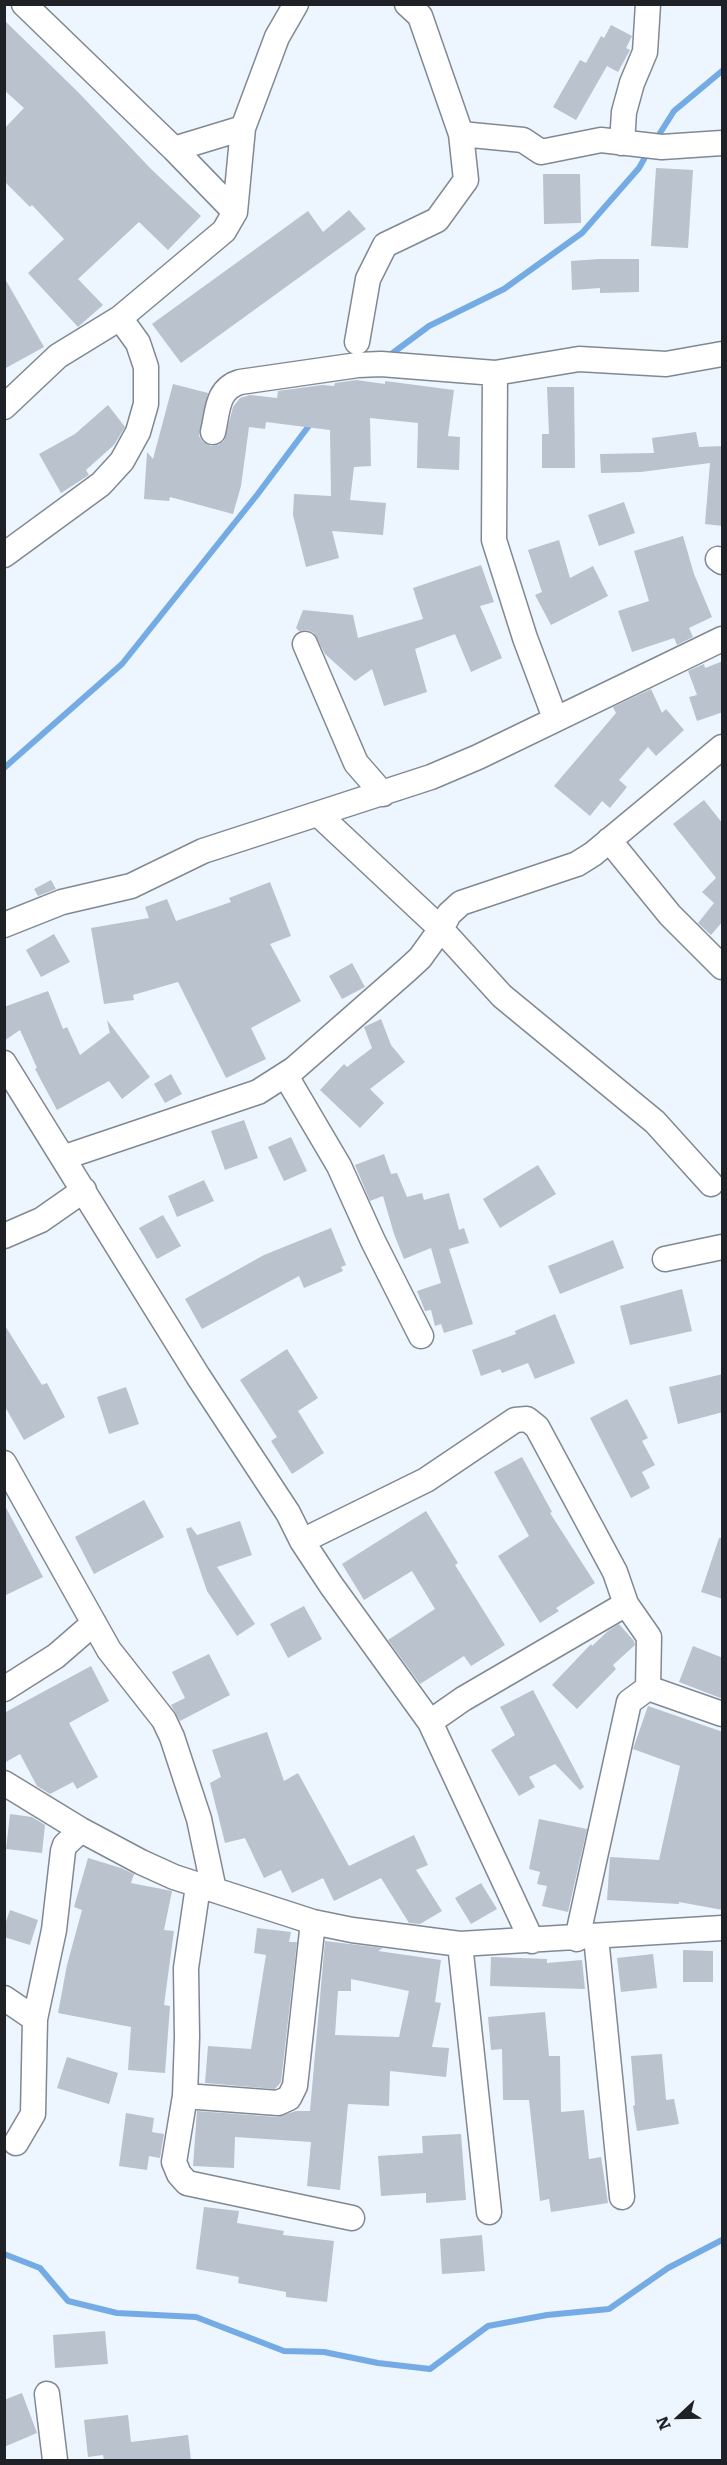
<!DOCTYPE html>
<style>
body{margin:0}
#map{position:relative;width:727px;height:2465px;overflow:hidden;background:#edf6fe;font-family:Literata,serif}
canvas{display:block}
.frame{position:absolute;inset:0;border:6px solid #1e2226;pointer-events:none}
.north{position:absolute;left:649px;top:2387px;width:60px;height:60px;-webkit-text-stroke:4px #edf6fe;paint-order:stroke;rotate:248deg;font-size:16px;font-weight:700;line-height:24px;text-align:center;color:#1e2226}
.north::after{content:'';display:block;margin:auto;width:21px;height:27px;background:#1e2226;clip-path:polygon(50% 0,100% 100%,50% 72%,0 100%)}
</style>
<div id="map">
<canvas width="727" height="2465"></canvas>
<div class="frame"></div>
<div class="north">N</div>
</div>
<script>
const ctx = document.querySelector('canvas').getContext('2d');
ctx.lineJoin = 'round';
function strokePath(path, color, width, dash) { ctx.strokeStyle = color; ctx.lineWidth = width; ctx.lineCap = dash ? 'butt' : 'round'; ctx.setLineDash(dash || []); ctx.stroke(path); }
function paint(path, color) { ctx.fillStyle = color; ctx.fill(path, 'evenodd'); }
const stream = new Path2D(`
 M655,141L674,111L722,71
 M386,358L429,326L504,289L582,233L639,168L648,152
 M4,768L122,664L257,495L311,423
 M4,2254L40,2268L68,2301L117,2313L196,2317L284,2351L324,2352L378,2363L430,2369L488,2326L547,2315L609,2309L668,2268L722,2240`);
const building = new Path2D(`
 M4,20L79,93L151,169L201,216L168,250L139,222L78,279L103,305L78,327L28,273L64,239L32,205L30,207L4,181V129L24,108L4,90Z
 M611,25L632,36L626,48L630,50L618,72L607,66L576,120L553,107L580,60L586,63L601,36L604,38Z
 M656,168L693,170L688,248L651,246Z
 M543,174H580L581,223L544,224Z
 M349,210L366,229L181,363L152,324L308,211L323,232Z
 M599,259H639V292L600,293V288L572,290L571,261Z
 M4,277L44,347L4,369Z
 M356,380L385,384V381L454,390L448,436L460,437L459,470L417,468L418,423L370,418L371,466L354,467L350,500L386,503L383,535L332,531L339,558L306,567L293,515L294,494L331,496L330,430L266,422L265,429L249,427L241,486L233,514L170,497L169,501L144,499L147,452L153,459L173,384L208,393L199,436L203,442L211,446L218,445L224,441L233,407L240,398L250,395L277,398L278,391L322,385L334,386L335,383Z
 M547,387H574L575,468H542V434H549Z
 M108,405L125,427L114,445L86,470L89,475L61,493L39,454L75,434Z
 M696,432L699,447L723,446V526L705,524L710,463L641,472L601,473L600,454L654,453L652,438Z
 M624,502L635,533L599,546L588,515Z
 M683,536L694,574L712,617L689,628L693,637L677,645L674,638L632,652L618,611L649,601L634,551Z
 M559,540L570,578L593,566L608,596L551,625L535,595L542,592L528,550Z
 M481,565L494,602L480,606L502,658L471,672L455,634L415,649L427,692L384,706L372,669L355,681L325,654L314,633L307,630L299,631L296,628L303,610L353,615L358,638L423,619L413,588Z
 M723,661V712L697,721L689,697L697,695L688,671L704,664L705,668Z
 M651,689L662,713L666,709L684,730L656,756L648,747L619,780L627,787L610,808L602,801L590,816L554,786L616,713L613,707Z
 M704,800L723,824V921L711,935L698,923L714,903L702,892L716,878L673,824Z
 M51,880L56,889L38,896L34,889Z
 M270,882L291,936L270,944L301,1001L251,1028L266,1059L226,1078L178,982L133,995L134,1000L104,1004L91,928L149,918L145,907L167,899L176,921L231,902L229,898Z
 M54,934L70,962L41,977L26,950Z
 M352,963L365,987L342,999L329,976Z
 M48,991L63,1029L67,1027L80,1055L109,1033L110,1034L107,1020L150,1077L122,1099L109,1081L57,1110L35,1069L37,1068L20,1030L4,1041V1007Z
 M381,1019L391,1045L405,1062L370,1089L384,1103L360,1128L320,1090L344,1064L347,1067L372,1048L364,1027Z
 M171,1074L182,1094L165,1103L154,1084Z
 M244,1120L258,1158L225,1170L211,1131Z
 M291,1137L307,1171L284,1181L268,1147Z
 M384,1154L391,1174L397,1173L407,1197L422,1193L424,1200L449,1193L459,1230L464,1228L469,1243L449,1249L473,1324L444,1333L441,1324L435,1326L431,1310L425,1311L417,1291L441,1283L431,1248L404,1259L394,1234L383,1196L370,1201L355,1165Z
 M538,1165L556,1194L500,1228L483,1199Z
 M204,1180L214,1201L177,1217L168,1196Z
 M163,1215L181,1246L157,1259L139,1228Z
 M331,1228L346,1265L341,1267L343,1271L304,1288L299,1276L202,1329L185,1299L264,1255Z
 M613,1240L624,1268L560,1294L548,1266Z
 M682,1289L692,1331L630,1345L620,1306Z
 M555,1314L575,1363L535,1379L528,1363L502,1373L500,1369L481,1376L472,1350L516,1334L515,1331Z
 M4,1324L42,1385L47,1383L65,1417L24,1440L4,1405Z
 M287,1349L318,1398L298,1411L324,1453L292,1474L271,1441L277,1437L240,1380Z
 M723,1374V1412L678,1424L669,1387Z
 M126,1387L139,1424L109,1434L97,1397Z
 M627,1399L648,1438L642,1441L655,1465L642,1472L650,1488L631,1498L590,1418Z
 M522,1457L552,1512L550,1513L595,1583L556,1608L559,1611L540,1623L498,1556L529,1536L494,1472Z
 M144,1500L164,1537L94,1574L75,1537Z
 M4,1504L43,1577L4,1596Z
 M426,1511L458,1563L455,1565L505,1645L471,1666L464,1656L420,1684L388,1640L435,1609L412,1571L364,1600L342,1564Z
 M240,1521L252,1555L217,1567L255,1624L237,1636L207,1591L186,1529L191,1527L197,1535Z
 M719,1538H723V1599L701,1592Z
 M304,1606L322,1639L288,1658L270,1624Z
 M619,1624L634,1641L635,1645L613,1665L616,1669L577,1709L552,1685L591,1644L592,1646L608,1631Z
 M693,1646L723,1658V1699L679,1682Z
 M209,1654L230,1695L180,1721L171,1705L185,1698L172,1672Z
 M91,1666L109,1701L69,1723L98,1777L77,1789L73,1782L50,1794L37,1786L20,1754L4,1763V1713Z
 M533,1690L584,1787L580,1790L555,1764L529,1777L535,1787L519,1796L491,1750L515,1735L500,1707Z
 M648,1706L723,1732V1910L679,1902V1904L607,1900L610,1857L659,1860L680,1766L633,1749Z
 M267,1732L284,1781L298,1773L349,1866L414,1835L428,1865L416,1870L442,1911L420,1924L409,1923L381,1878L334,1901L323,1878L292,1893L281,1870L264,1878L245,1838L225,1843L210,1783L221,1777L212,1750Z
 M10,1814L32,1817L45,1825L42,1853L6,1849Z
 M539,1819L587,1829L568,1912L542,1906L547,1886L537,1884L540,1872L529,1869Z
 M88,1858L121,1868L134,1874L131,1883L172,1891L164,1930L174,1931L164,2005L170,2006L165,2073L128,2070L131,2027L58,2013L67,1965L82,1910L74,1907Z
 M481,1883L497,1909L471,1924L455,1898Z
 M10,1910L38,1920L30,1945L4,1937V1927Z
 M257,1928L291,1932L289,1942H297L281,2082L275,2089L205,2083L208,2046L251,2049L266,1955L254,1953Z
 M325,1941L383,1948L378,1951L441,1960L435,2002L441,2003L432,2047L449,2048L446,2077L390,2071L389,2106L348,2104L340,2190L307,2186L311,2142L235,2137L234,2168L193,2166L197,2111L277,2117L296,2111H310ZM351,1979L409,1991L399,2037L335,2035L338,1991H351Z
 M683,1950L713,1951V1982H683Z
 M653,1954L657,1988L621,1992L617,1958Z
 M491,1957L547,1959V1963L582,1960L585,1989L490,1986Z
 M545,2012L549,2056H560L561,2112L584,2110L589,2159L601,2157L608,2203L551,2212L549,2199L540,2201L529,2100H503L502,2049L491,2050L488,2017Z
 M662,2054L666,2100L674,2099L679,2124L637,2131L633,2106L635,2105L631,2056Z
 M67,2057L118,2073L109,2104L57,2088Z
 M126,2113L154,2118L152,2132L164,2134L160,2158L149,2156L147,2170L119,2166Z
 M461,2134L466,2200L426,2203V2193L381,2196L378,2156L423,2153L422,2136Z
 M204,2207L239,2211L237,2223L284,2231L283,2235L334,2241L327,2302L286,2297V2292L238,2283L239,2277L196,2269Z
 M482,2235L485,2271L442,2274L440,2239Z
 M105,2331L108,2364L55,2368L53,2335Z
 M22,2393L37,2433L4,2447V2400Z
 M128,2415L131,2442L188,2435L191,2460H104L103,2455L88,2457L84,2420Z`);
const minor = new Path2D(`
 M24,4L174,149L235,212
 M407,4L420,16L461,134L523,140L541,152L601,140L662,147L722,143
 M622,143L624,112L632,83L645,52L648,4
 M174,149L243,128
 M357,342L368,279L385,245L437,220L466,180L461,134
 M495,373L494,540L525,638L555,718
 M4,407L58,356L120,318L224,231L235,212L243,128L277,37L296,4
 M213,432C218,412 216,389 240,382L358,365L381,364L495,373L579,359L666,364L722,354
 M4,555L101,484L122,461L138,432L146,404V367L138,343L120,318
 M718,559L722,562
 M305,644L356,763L383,794
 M318,814L441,929L502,996L655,1122L711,1184
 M609,840L670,915L722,967
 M4,925L62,902L131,886L203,851L431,777L478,757L722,639
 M4,1063L198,1376L288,1513L302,1541L331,1585L430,1722
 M286,1076L339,1166L373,1241L421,1336
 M65,1157L258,1092L294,1069L407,970L420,958L441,929L449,914L461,903L577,864L593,854L722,747
 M4,1236L41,1220L84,1190
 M665,1259L722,1247
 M4,1463L109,1650L164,1720L172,1737L199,1819L214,1890
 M302,1541L426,1480L515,1420L527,1419L537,1427L615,1572L626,1604L649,1637L648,1688L629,1702L577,1939
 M648,1688L722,1714
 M4,1689L56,1656L94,1623
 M4,1783L81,1830L141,1862L174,1877L313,1922L352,1930L460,1944L722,1928
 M198,1886L186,1968L187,2037L185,2096L174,2162L179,2174L187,2183L352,2218
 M596,1937L622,2197
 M532,1941L430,1722L463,1699L626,1604
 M460,1944L489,2212
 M4,1998L35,2019
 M185,2096L278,2103L289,2098L295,2086L313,1922
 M16,2143L33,2114L35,2019L54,1930L63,1851L65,1845L81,1830
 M47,2394L55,2460`);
strokePath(stream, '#75abe4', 6);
paint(building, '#b9c2cd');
strokePath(minor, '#808993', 27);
strokePath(minor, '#fff', 24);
</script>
